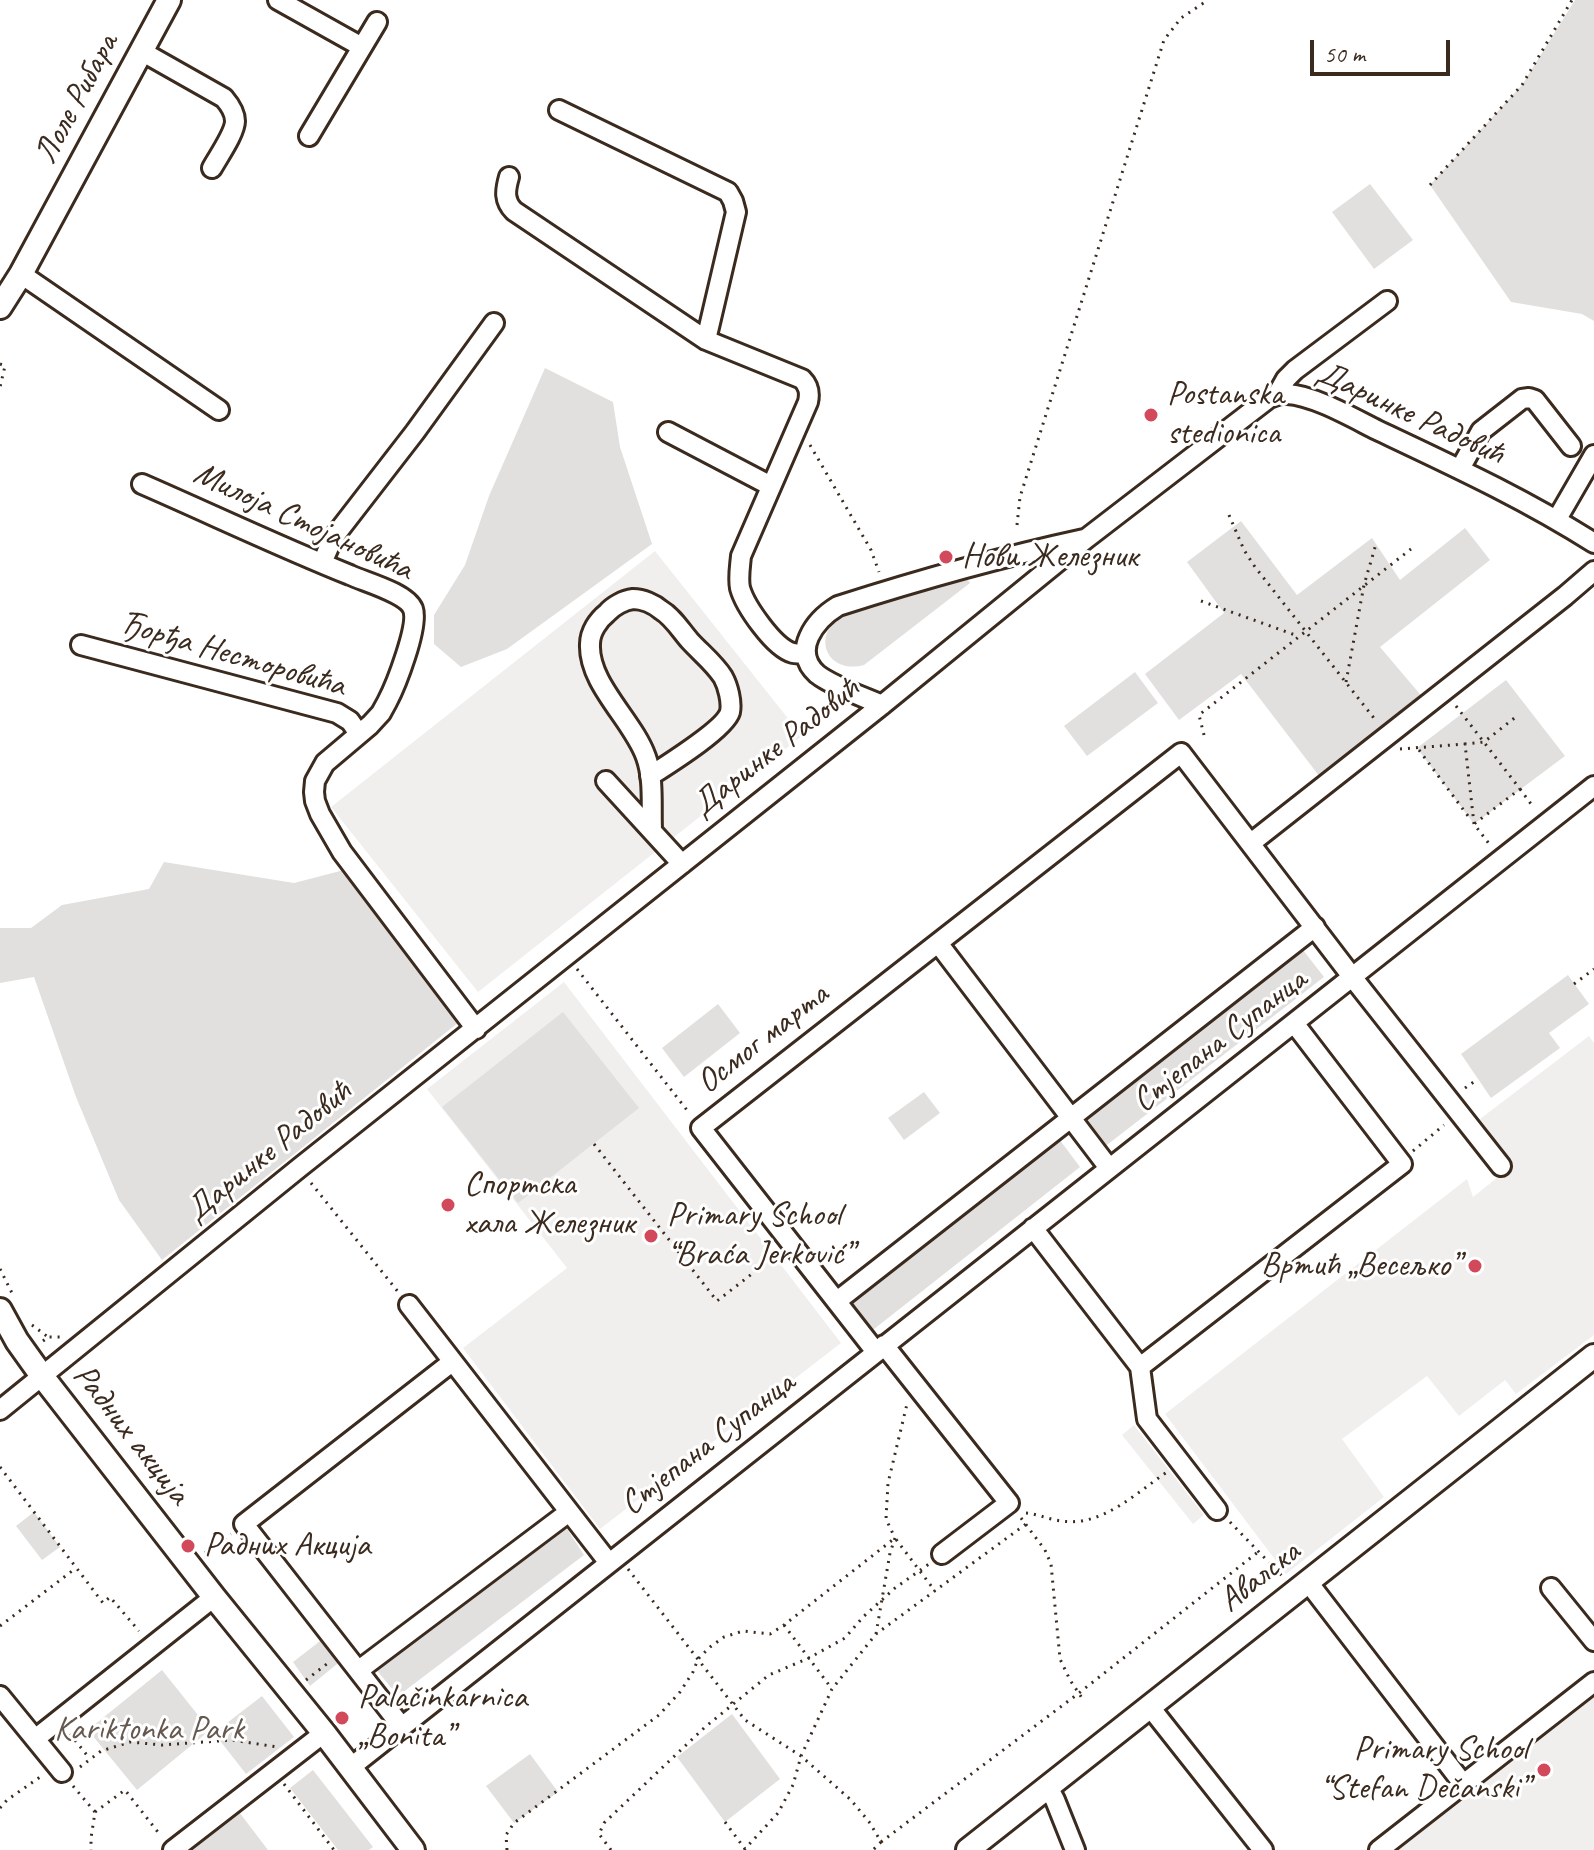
<!DOCTYPE html>
<meta charset="utf-8">
<style>
body{margin:0}
#map{position:relative;width:1594px;height:1850px;overflow:hidden;background:#fff;font-family:Caveat,sans-serif}
canvas{display:block}
.scale{position:absolute;left:1310px;top:40px;width:140px;height:36px;box-sizing:border-box;border:4px solid #3b2a1e;border-top:0;padding-left:10px;font-size:24px;line-height:28px;white-space:nowrap;color:#3b2a1e;-webkit-text-stroke:6px #fff;paint-order:stroke}
</style>
<div id="map">
<canvas width="1594" height="1850"></canvas>
<div class="scale">50 m</div>
</div>
<script>
const ctx = document.querySelector('canvas').getContext('2d');
ctx.lineJoin = 'round';
function paint(path, color) { ctx.fillStyle = color; ctx.fill(path, 'evenodd'); }
function strokePath(path, color, width, dash) { ctx.strokeStyle = color; ctx.lineWidth = width; ctx.lineCap = dash ? 'butt' : 'round'; ctx.setLineDash(dash || []); ctx.stroke(path); }
function write(font, color, halo, rows, align = 'center') {
  ctx.font = font + ' Caveat,sans-serif'; ctx.lineWidth = 6; ctx.setLineDash([]); ctx.textBaseline = 'middle'; ctx.strokeStyle = halo; ctx.fillStyle = color; for (const [text, x, y, turn = 0] of rows) {
    ctx.save(); ctx.translate(x, y); ctx.rotate((+turn || 0) * Math.PI / 180); ctx.textAlign = isNaN(turn) ? turn : align; if (halo) ctx.strokeText(text, 0, 0); ctx.fillText(text, 0, 0); ctx.restore();
  }
}
const built = new Path2D(`
 M655,551L802,736L478,992L331,807Z
 M564,982L841,1343L600,1529L463,1348L567,1268L427,1089Z
 M1589,1036L1594,1043V1335L1516,1394L1505,1380L1459,1416L1427,1376L1342,1439L1384,1497L1286,1574L1165,1414L1467,1179L1473,1197L1513,1165L1480,1119Z
 M1134,1425L1204,1515L1193,1524L1122,1435Z
 M1594,1691V1850H1394Z`);
const green = new Path2D(`
 M1575,0H1594V321L1582,314L1511,302L1430,185L1522,85Z
 M1370,184L1413,240L1374,269L1332,212Z
 M545,368L613,402L620,447L652,544L507,649L461,667L434,644V615L465,565L489,496Z
 M1241,521L1297,595L1372,538L1400,580L1465,528L1490,560L1380,647L1424,699L1323,781L1241,674L1179,720L1145,674L1224,613L1187,562Z
 M964,580H968L970,583L864,665C827,675 810,635 843,615Z
 M1135,672L1158,703L1087,756L1064,726Z
 M1506,680L1565,756L1474,824L1417,748Z
 M164,862L294,883L344,870L459,1022L162,1260L119,1200L76,1097L34,977L0,983V928H31L62,905L149,889Z
 M1303,950L1324,977L1103,1148L1083,1121Z
 M1568,975L1589,1004L1549,1033L1560,1048L1491,1098L1461,1054Z
 M718,1004L740,1033L684,1077L662,1048Z
 M563,1012L639,1108L518,1203L442,1107Z
 M924,1092L940,1113L904,1140L888,1118Z
 M1059,1139L1080,1167L869,1333L847,1305Z
 M34,1512L60,1547L42,1560L16,1526Z
 M560,1518L584,1555L398,1696L370,1662Z
 M324,1638L342,1660L310,1686L293,1662Z
 M162,1670L210,1730L137,1790L88,1730Z
 M262,1696L294,1737L246,1774L214,1733Z
 M732,1714L780,1779L725,1822L677,1757Z
 M530,1754L558,1792L514,1823L486,1786Z
 M313,1770L373,1847L369,1850H338L290,1788Z
 M236,1808L268,1850H182Z`);
const path = new Path2D(`
 M1430,185L1522,85L1572,0
 M0,364L5,366L0,387
 M810,445L871,550L879,572
 M1229,515L1244,550L1255,567L1377,722
 M1017,525L1020,497L1164,40L1181,18L1208,0
 M1201,601L1298,636
 M1346,682L1364,585L1376,544
 M1456,706L1520,789L1474,824L1490,845
 M1204,735L1199,715L1411,549
 M1400,749L1465,744
 M1419,750L1471,820
 M1520,789L1534,808
 M1474,824L1465,744L1484,742L1517,716
 M577,969L690,1114
 M1574,984L1594,969
 M1465,1088L1478,1079
 M594,1144L717,1301L775,1256
 M1413,1151L1444,1125
 M311,1183L399,1293
 M0,1269L13,1295
 M32,1325L48,1337
 M43,1341L48,1337H61
 M0,1467L103,1603L110,1597L139,1631
 M1026,1513C1038,1514 1050,1520 1062,1521C1102,1527 1136,1493 1167,1472
 M1021,1518L1045,1550L1051,1564L1060,1659L1070,1680L1084,1701
 M1230,1522L1283,1577
 M205,1553L231,1534
 M628,1569L745,1720L801,1756L851,1800L870,1823L881,1842L873,1850
 M784,1625L832,1689
 M0,1626L76,1568
 M876,1634L890,1553L895,1538L886,1519L888,1483L907,1404
 M306,1680L328,1663
 M70,1734L90,1759
 M80,1767L101,1751L130,1742L162,1745L232,1740L277,1747
 M284,1784L334,1850
 M73,1786L95,1812L91,1838V1850
 M0,1808L7,1800L43,1775
 M95,1812L125,1790L161,1836
 M725,1822L745,1849
 M881,1842L1079,1693L1258,1552
 M507,1850L506,1835L514,1823L659,1715L680,1692L693,1672L698,1659L710,1647L724,1637L743,1631L770,1634L784,1625L895,1538L935,1591
 M611,1850L599,1834L604,1823L704,1728L748,1692L769,1675L809,1658L845,1638L863,1617L895,1588L929,1564
 M744,1850L778,1813L793,1785L801,1756L832,1689L876,1634L1026,1524`);
const minor = new Path2D(`
 M278,0L362,47
 M141,51L224,98C230,105 235,112 235,121C235,133 218,157 212,168
 M559,110L728,192L733,201L736,212L706,340
 M309,136L377,22
 M509,177C505,191 504,201 514,211L706,340L802,379C809,386 810,393 808,402L741,556C740,567 738,578 740,588C745,606 774,648 793,653C797,654 802,653 806,653
 M21,274L219,410
 M1277,395L1286,379L1295,370L1387,301
 M668,432L771,486
 M1460,469L1481,431L1522,399L1529,398L1535,400L1571,446
 M142,484C211,514 280,547 350,575C365,582 407,593 413,609C419,626 396,685 387,702L381,713L370,725L325,763L315,781L314,792L315,801L320,814L342,852L476,1029
 M1557,519L1594,455
 M322,563L333,538L415,432L494,323
 M81,645L337,713L350,721L359,734
 M882,705C864,697 832,686 817,674C791,651 815,620 838,606C919,580 1001,557 1084,539
 M650,776C667,765 725,729 730,712C732,702 728,686 723,677C714,663 701,653 690,641C681,631 673,617 661,610C654,604 643,599 633,599C624,600 613,606 607,613C598,620 590,632 590,644C588,684 633,720 646,757C654,779 651,806 652,829
 M606,781L682,864
 M1251,843L1565,596L1594,571
 M938,943L1109,1168
 M1033,1228L1140,1367L1147,1419L1217,1510
 M837,1301L1315,927
 M409,1305L609,1563
 M884,1345L1009,1503L942,1554
 M876,1352L701,1128L1181,753L1353,978L1501,1166
 M1140,1367L1402,1164L1294,1023
 M0,1410L299,1168L882,705L1087,538L1269,398C1275,396 1280,393 1287,394C1313,395 1353,418 1377,430C1451,465 1525,499 1594,543
 M1308,1582L1464,1785
 M1551,1588L1594,1641
 M359,1670L569,1512
 M0,1696L62,1772
 M1150,1707L1263,1850
 M402,1727L244,1524L452,1362
 M35,1739L214,1597
 M351,1767L1594,786
 M1048,1787L1055,1800L1075,1850
 M173,1850L324,1733
 M1379,1850L1594,1682`);
const major = new Path2D(`
 M0,307L21,274L169,0
 M0,1310L17,1341L42,1376L214,1597L324,1733L413,1850
 M968,1850L1594,1356`);
const markers = [
 [1151,415,8,"#d1495b"],
 [946,557,8,"#d1495b"],
 [448,1205,8,"#d1495b"],
 [651,1236,8,"#d1495b"],
 [1475,1266,8,"#d1495b"],
 [188,1546,8,"#d1495b"],
 [342,1718,8,"#d1495b"],
 [1544,1770,8,"#d1495b"]
];
const streetNames = [
 ["Лоле Рибара",77,99,-62],
 ["Даринке Радовић",1410,414,25],
 ["Милоја Стојановића",303,522,25],
 ["Ђорђа Несторовића",232,655,16],
 ["Даринке Радовић",776,748,-38],
 ["Осмог марта",763,1039,-38],
 ["Стјепана Супанца",1220,1041,-38],
 ["Даринке Радовић",269,1152,-39],
 ["Радних акција",131,1435,52],
 ["Стјепана Супанца",708,1444,-38],
 ["Авалска",1260,1577,-38]
];
const poiNames = [
 ["Postanska",1167,395],
 ["stedionica",1167,434],
 ["Нови Железник",962,557],
 ["Спортска",464,1185],
 ["хала Железник",464,1224],
 ["Primary School",667,1216],
 ["“Braća Jerković”",667,1255],
 ["Вртић „Весељко”",1459,1266,"right"],
 ["Радних Акција",204,1546],
 ["Palačinkarnica",358,1698],
 ["„Bonita”",358,1737],
 ["Primary School",1528,1750,"right"],
 ["“Stefan Dečanski”",1528,1789,"right"]
];
const parkNames = [
 ["Kariktonka Park",149,1730]
];
paint(built, '#f1efee');
paint(green, '#e2e0de');
strokePath(minor, '#3b2a1e', 24);
strokePath(major, '#3b2a1e', 28);
strokePath(path, '#3b2a1e', 3, [2, 6]);
strokePath(minor, '#fff', 18);
strokePath(major, '#fff', 22);
for (const [x, y, r, color] of markers) { const dot = new Path2D(); dot.arc(x, y, r, 0, 2 * Math.PI); ctx.fillStyle = color; ctx.fill(dot); strokePath(dot, '#fff', 3); }
write('34px', '#3b2a1e', '#fff', streetNames);
write('34px', '#3b2a1e', '#fff', poiNames, 'left');
write('34px', '#65584e', '#fff', parkNames);
</script>
